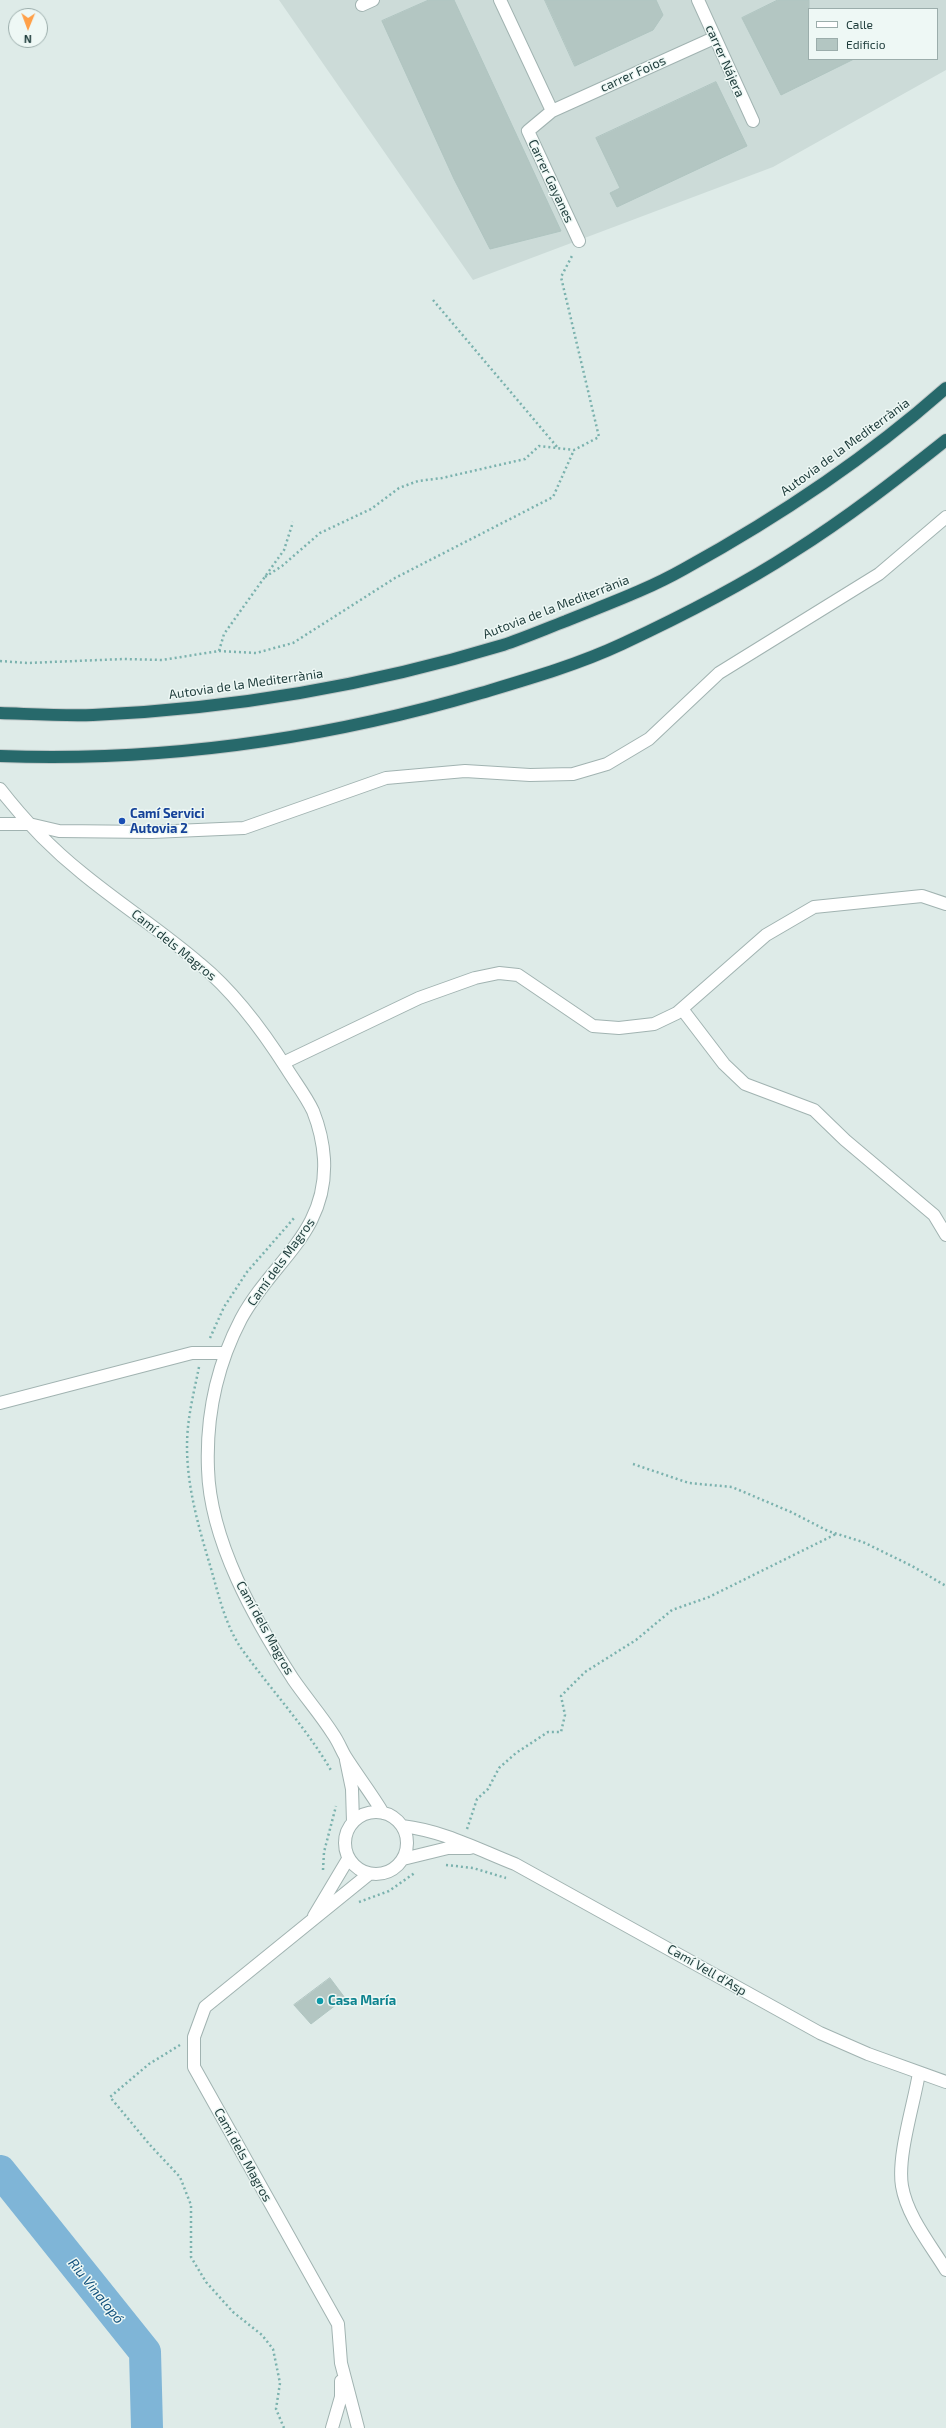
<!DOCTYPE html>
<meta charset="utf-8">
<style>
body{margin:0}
#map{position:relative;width:946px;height:2428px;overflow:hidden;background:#deebe8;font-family:"Exo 2",sans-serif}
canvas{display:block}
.legend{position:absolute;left:808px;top:8px;width:130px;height:52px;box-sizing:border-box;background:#eef8f5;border:1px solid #9badab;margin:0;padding:5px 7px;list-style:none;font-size:12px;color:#1e3c3b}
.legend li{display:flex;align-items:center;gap:8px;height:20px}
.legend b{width:20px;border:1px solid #9badab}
.north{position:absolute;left:8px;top:8px;width:40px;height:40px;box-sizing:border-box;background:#eef8f5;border:1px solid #9badab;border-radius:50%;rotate:181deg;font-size:11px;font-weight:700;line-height:16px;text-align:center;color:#1e3c3b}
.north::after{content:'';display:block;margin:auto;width:14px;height:18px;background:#ffa048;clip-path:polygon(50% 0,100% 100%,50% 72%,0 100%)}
</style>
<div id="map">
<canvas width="946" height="2428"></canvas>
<ul class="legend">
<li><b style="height:5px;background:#fff"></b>Calle</li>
<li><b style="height:11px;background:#b3c6c2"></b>Edificio</li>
</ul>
<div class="north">N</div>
</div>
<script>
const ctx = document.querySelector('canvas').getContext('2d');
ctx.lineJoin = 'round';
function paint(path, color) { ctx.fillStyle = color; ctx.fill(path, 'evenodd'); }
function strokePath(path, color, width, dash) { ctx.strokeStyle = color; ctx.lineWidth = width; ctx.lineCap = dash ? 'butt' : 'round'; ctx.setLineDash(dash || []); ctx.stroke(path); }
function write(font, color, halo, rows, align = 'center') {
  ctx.font = font + ' "Exo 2",sans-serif'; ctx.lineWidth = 3; ctx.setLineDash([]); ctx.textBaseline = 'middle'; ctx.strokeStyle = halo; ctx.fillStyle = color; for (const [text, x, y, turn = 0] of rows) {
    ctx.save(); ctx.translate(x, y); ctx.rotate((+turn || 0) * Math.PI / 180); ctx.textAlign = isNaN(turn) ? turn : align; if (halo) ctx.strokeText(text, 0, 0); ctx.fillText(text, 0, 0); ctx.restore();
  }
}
const built = new Path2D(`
 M279,0H946V70L773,167L473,280ZM809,9H937V59H809Z`);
const river = new Path2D(`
 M0,2171L145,2352L147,2428`);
const building = new Path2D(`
 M429,0H454L561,231L490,249L454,179L382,21Z
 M545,0H656L663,15L653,30L575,66Z
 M778,0H809V59H854L781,95L742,18Z
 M716,82L747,146L617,207L610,193L620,188L596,138Z
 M330,1978L345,1998L311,2024L294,2005Z`);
const path = new Path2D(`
 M433,300L558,448
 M265,577L282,566L320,533L371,509L399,488L418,481L442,478L525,459L539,446L574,450L599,437L561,277L573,254
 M219,651L256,653L293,643L395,578L553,497L574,450
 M0,661L27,663L124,659L162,660L219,651L224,634L284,550L293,522
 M210,1338L224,1307L247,1272L295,1217
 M199,1367C195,1387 190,1407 188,1427C183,1476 198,1525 212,1572C219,1597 226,1626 241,1648C271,1690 306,1727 332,1772
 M633,1464L689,1483L732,1487L791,1512L828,1531L863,1542L912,1566L946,1586
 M467,1829L477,1799L488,1789L499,1768L516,1753L548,1732H561L565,1715L561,1696L585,1672L636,1640L672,1610L709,1597L836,1534
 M446,1865L473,1868L506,1878
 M323,1870L324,1852L336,1806
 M359,1902L389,1891L416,1872
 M180,2045L149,2064L110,2097L150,2145L180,2177L191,2205V2257L206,2282L233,2312L262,2335L273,2349L280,2383L276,2409L284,2428`);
const minor = new Path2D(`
 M500,0L552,111L528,131L579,241
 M698,0L753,121
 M362,5L373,0
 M552,111L714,38
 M0,789C24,820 52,849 82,873C121,905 163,932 200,964C234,992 263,1031 287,1069C295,1082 306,1096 313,1111C319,1126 323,1143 324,1159C328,1233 272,1261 241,1319C217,1365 206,1417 208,1469C210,1541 255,1620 293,1679C306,1698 321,1715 333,1734C338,1741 341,1749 345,1756C357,1775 371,1793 383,1813
 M0,824H29L59,831L152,832L244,828L386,778L465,771L530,775L573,774L607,764L649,739L719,673L879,574L946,517
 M682,1009L724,1064L745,1084L814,1110L845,1140L934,1215L946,1235
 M283,1063L419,998L475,978L499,973L518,975L593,1026L619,1028L654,1024L677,1013L766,935L814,907L922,896L946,904
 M0,1403L192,1353H225
 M346,1760L352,1789L353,1822
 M345 1843a31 31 0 1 1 62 0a31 31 0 1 1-62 0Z
 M402,1826C444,1831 477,1849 515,1864L820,2033L868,2054L946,2082
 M403,1859L448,1848H470
 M314,1916L348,1859
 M919,2073C914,2104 897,2156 902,2186C907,2216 930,2244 946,2270
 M332,2428L341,2397V2381
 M358,2428L341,2363L338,2324L194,2067V2037L205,2007L369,1874`);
const highway = new Path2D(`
 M0,713C31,714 62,716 93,715C231,709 371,685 503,645C524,638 545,629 566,621C605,605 647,590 684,569C775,519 868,457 946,388
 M0,756C162,762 325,739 481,693C528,679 577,665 622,644C680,617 739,587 793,552C847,518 897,479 946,440`);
const markers = [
 [122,821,4,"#1a4fb4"],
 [320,2001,4,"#0f9aa8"]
];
const streetNames = [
 ["carrer Nájera",725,61,66],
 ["carrer Foios",633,74,-24],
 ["Carrer Gayanes",551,181,65],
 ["Autovia de la Mediterrània",845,447,-36],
 ["Autovia de la Mediterrània",556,607,-21],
 ["Autovia de la Mediterrània",246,684,-8],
 ["Camí dels Magros",174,945,39],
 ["Camí dels Magros",281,1262,-54],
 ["Camí dels Magros",265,1628,61],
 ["Camí Vell d'Asp",707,1970,30],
 ["Camí dels Magros",243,2155,61]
];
const transitNames = [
 ["Camí Servici",130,814],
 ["Autovia 2",130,829]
];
const cultureNames = [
 ["Casa María",328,2001]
];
const waterNames = [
 ["Riu Vinalopó",96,2291,51]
];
paint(built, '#ccdbd8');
strokePath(river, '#7fb5d7', 32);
paint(building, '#b3c6c2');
strokePath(building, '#b0c5c1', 1);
strokePath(minor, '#a1b3b1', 14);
strokePath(highway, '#c0c8c8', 14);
strokePath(path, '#7bb2ae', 2.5, [2, 3]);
strokePath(minor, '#fff', 12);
strokePath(highway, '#27696b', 12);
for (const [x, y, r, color] of markers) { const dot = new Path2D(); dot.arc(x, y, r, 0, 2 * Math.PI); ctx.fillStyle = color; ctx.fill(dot); strokePath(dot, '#eef8f5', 1.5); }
write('13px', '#1e3c3b', '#eef8f5', streetNames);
write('bold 13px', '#164399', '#eef8f5', transitNames, 'left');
write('bold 13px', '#0d838f', '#eef8f5', cultureNames, 'left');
write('italic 14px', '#13527d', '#eef8f5', waterNames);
</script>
